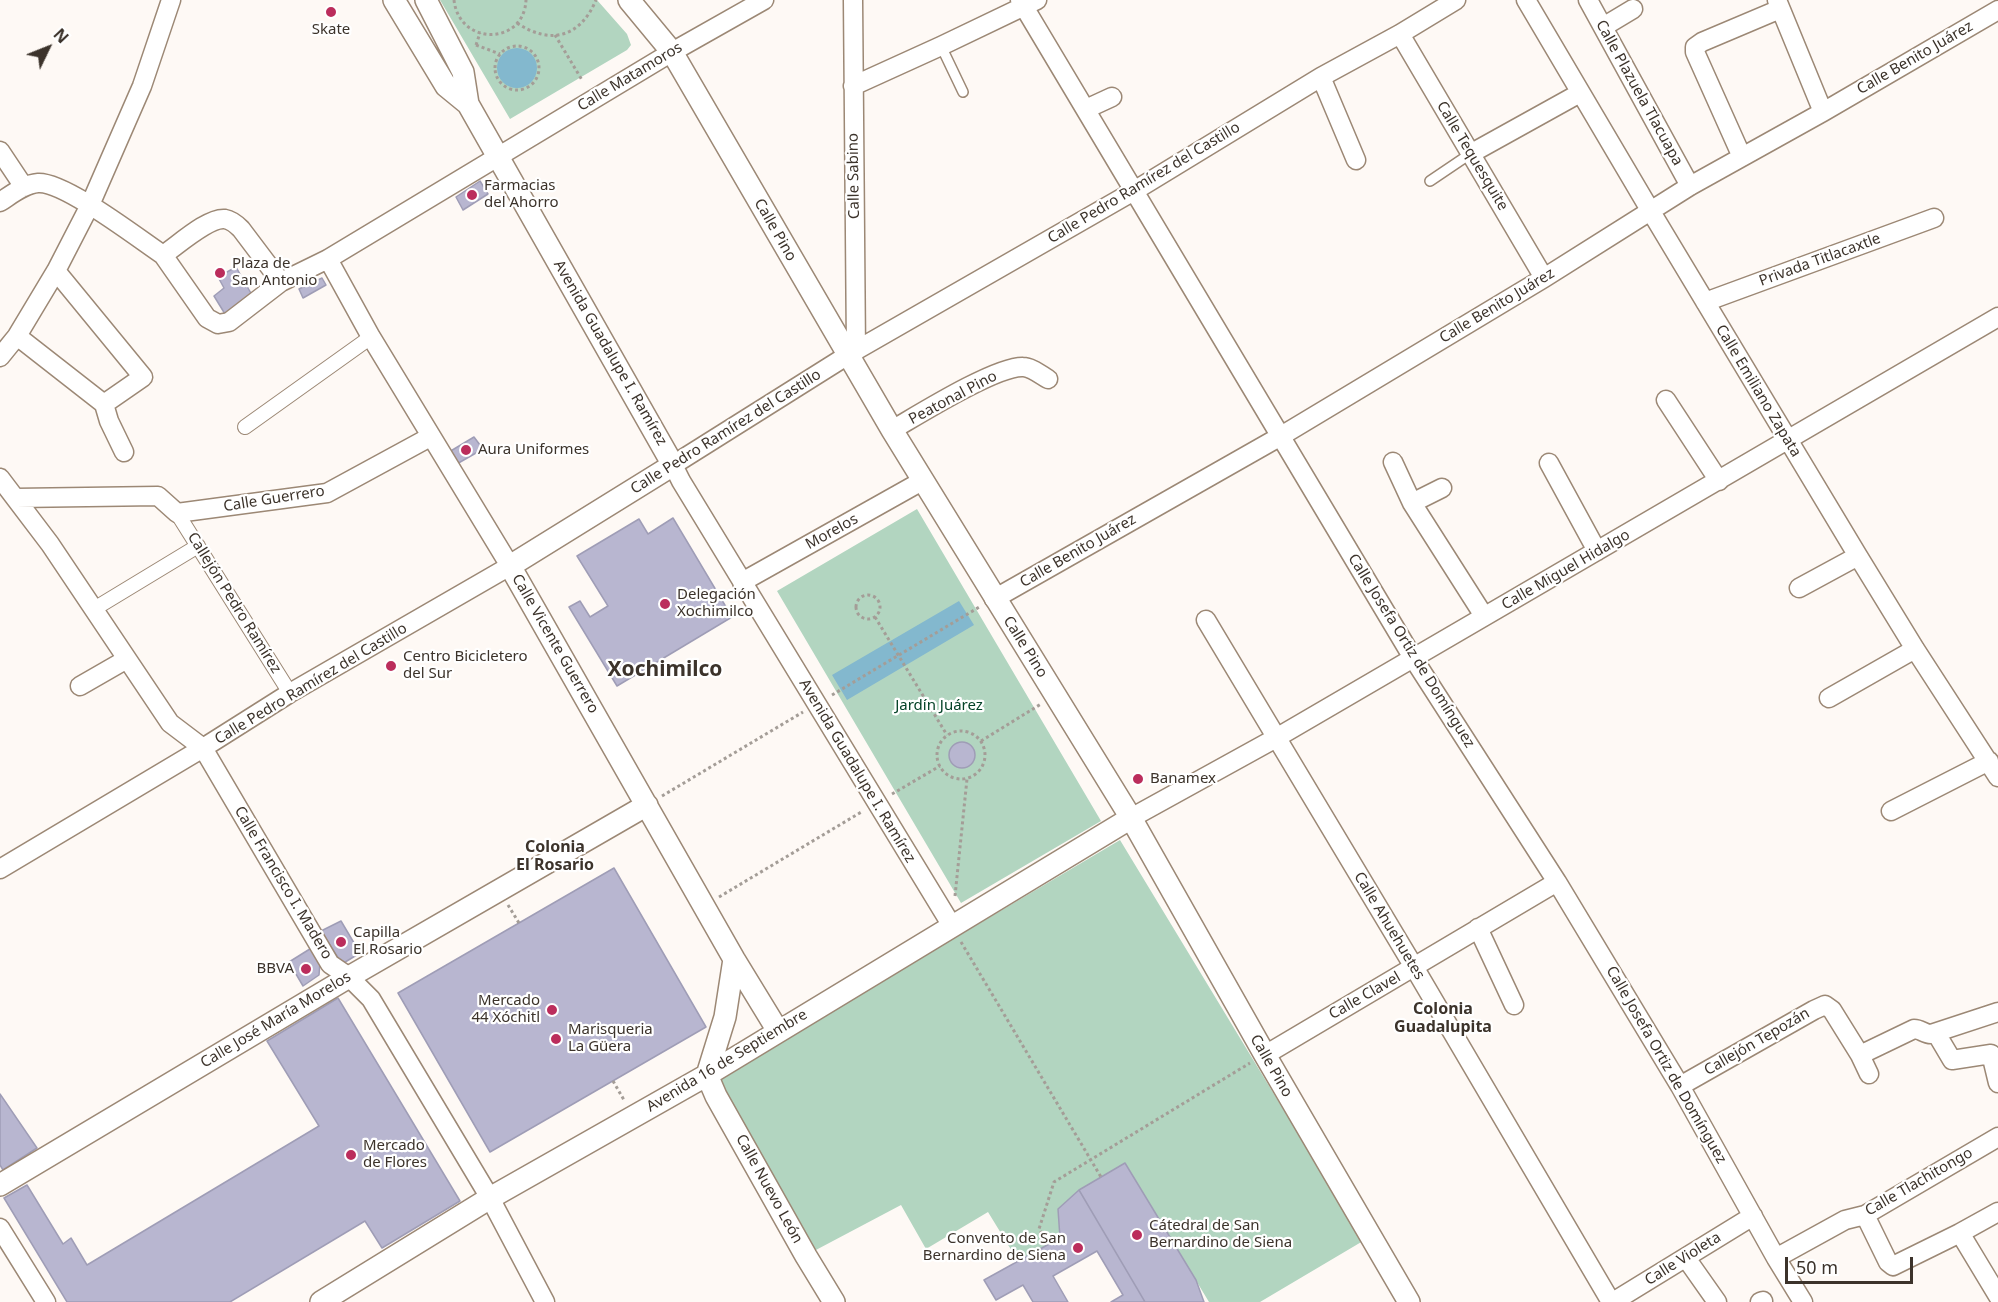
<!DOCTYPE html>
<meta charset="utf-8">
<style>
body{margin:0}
#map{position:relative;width:1998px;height:1302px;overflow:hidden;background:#fef9f5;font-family:"Noto Sans",sans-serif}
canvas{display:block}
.north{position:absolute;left:18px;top:18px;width:60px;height:60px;-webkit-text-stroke:4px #fff;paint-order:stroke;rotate:47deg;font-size:16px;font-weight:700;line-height:24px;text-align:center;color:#3c332b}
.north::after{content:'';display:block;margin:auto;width:21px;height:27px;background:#3c332b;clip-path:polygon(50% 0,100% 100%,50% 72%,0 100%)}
.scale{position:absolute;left:1785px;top:1257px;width:128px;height:27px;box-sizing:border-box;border:3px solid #3c332b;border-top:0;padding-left:8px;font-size:18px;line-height:21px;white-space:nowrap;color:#3c332b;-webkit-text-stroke:4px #fff;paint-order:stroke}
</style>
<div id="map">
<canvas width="1998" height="1302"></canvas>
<div class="north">N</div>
<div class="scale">50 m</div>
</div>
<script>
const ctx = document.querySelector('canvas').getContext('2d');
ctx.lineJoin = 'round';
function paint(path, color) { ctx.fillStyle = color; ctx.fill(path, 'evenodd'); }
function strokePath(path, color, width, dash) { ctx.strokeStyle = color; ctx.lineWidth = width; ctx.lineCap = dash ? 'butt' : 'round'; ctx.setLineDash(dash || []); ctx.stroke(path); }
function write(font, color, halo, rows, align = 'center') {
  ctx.font = font + ' "Noto Sans",sans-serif'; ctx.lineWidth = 4.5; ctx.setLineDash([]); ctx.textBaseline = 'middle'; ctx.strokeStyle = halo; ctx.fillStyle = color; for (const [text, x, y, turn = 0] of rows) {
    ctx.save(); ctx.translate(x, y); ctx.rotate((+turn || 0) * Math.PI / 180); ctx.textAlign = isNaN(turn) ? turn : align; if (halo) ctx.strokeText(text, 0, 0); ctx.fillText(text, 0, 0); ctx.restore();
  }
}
const green = new Path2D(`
 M440,0H597L627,34L631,45L627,50L510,119Z
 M917,509L1101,821L961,903L777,591Z
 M1120,840L1363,1241L1260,1302H1209L1125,1163L1079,1190L1058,1209L1060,1238L1018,1261L988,1212L926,1249L901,1205L814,1251L716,1077L781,1041Z`);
const water = new Path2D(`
 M497 68a20 20 0 1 1 40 0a20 20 0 1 1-40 0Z
 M959,601L974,625L847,700L832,675Z`);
const building = new Path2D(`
 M480,181L488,194L463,210L456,197Z
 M236,267L252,295L225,314L214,296L224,288L218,277Z
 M322,278L326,285L303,298L299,289Z
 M474,437L483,449L455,465L449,452Z
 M673,518L732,617L617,686L569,607L580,601L590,617L608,606L577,556L639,519L648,534Z
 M949 755a13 13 0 1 1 26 0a13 13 0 1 1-26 0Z
 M614,868L706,1027L490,1152L398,993Z
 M341,921L360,953L342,964L321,931Z
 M313,947L320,962L319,975L303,986L289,962Z
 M338,998L460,1201L382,1248L365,1221L230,1302H67L4,1198L27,1185L63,1244L71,1238L87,1265L319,1126L267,1041Z
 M0,1094L37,1148L3,1170L0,1165Z
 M1125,1163L1196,1280L1204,1302H1145L1079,1190Z
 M1079,1190L1145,1302H1111L1123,1295L1097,1251L1053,1276L1068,1302H1033L1023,1285L996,1300L984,1280L1060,1238L1058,1209Z`);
const path = new Path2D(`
 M454,0C459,46 524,46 526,0
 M517,23C550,45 580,38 596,0
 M555,35L582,80
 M476,45L500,54
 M476,45L480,33
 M495 68a22 22 0 1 1 44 0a22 22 0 1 1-44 0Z
 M856 607a12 12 0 1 1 24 0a12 12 0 1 1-24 0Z
 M875,617L947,735
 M832,695L981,606
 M937 755a24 24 0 1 1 48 0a24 24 0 1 1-48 0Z
 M981,741L1041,704
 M892,794L940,766
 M662,796L803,712
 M955,896L967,779
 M719,897L863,811
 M508,905L519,923
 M961,942L1101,1177
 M613,1081L624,1100
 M1048,1244L1039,1229L1054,1182L1250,1063`);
const service = new Path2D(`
 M941,46L963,92
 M1430,181L1470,154`);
const pedestrian = new Path2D(`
 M245,427L371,337
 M177,513L290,693
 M94,609L198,546`);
const minor = new Path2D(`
 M853,0L856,351
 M1020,0L1413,658L1557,882L1680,1086L1776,1258L1803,1302
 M1526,0L1650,210L1858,556L1915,649L1998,777
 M1588,0L1690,186
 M1777,0L1823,112
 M1603,27L1633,9
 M1400,34L1544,278
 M1321,77L1356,160
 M853,86L941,46L1037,0
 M1086,109L1112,97
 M0,151L24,187
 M1470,154L1580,93
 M1742,157L1695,52V47L1702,42L1780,9
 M0,202C11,195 24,184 38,183C64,181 139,239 163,255C177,246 208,217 225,219C231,220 237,225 241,229L281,282
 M163,255L207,318L218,324L229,322L281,282L328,259L672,52L764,0
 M56,271L143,377L104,404
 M1705,302L1934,218
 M17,336L104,404
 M0,357L17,336L56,271L90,205L142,86L171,0
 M1666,400L1719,481
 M104,404L109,421L124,452
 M892,430C918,415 996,366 1023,367C1031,367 1041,375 1048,379
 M1393,462L1412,503L1484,616
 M1549,463L1597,551
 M0,478L50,544L170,723L203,748L330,964L349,977L371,999L490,1198L545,1302
 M16,498L158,496L177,513L327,493L430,437
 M1412,503L1442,488
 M742,582L922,481
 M1799,588L1858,556
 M994,599L1281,436L1544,278L1690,186L1823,112L1998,10
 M1206,620L1414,967L1611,1302
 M80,686L127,659
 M1829,698L1915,649
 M1891,811L1989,761
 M1131,818L1276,738L1998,317
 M0,869L203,748L290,693L510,566L371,337L328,259
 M952,926L681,481L673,465L848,355L1134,191L1321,77L1400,34L1456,0
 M1478,928L1514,1005
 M1936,1033L1952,1060L1991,1054L1998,1083
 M1265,1055L1557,882
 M1860,1055L1914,1029C1921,1029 1924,1034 1931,1034L1998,1012
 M1680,1086L1814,1010L1825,1005L1832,1010L1860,1055L1869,1074
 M1865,1215L1888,1262L1893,1266L1960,1233L1998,1296
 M0,1228L46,1302
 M1960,1233L1998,1212
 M1686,1258L1717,1302
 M1776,1258L1845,1220L1865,1215L1998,1137
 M1613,1302L1753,1216
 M1760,1302L1763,1301`);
const tertiary = new Path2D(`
 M394,0L446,86L468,104L673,465L510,566L734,959L778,1031
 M426,0L463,72L468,104
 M629,0L672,52L892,430L1131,818L1265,1055L1409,1302
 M734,959L725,1017L707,1075L716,1096L806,1256L834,1302
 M0,1185L349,977L647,805
 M321,1302L490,1198L707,1075L1131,818`);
const markers = [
 [331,12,6,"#bb2d5c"],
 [472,195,6,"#bb2d5c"],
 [220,273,6,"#bb2d5c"],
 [466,450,6,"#bb2d5c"],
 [665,604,6,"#bb2d5c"],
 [391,666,6,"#bb2d5c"],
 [1138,779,6,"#bb2d5c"],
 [341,942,6,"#bb2d5c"],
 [306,969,6,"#bb2d5c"],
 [552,1010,6,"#bb2d5c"],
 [556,1039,6,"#bb2d5c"],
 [351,1155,6,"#bb2d5c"],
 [1137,1235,6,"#bb2d5c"],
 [1078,1248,6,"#bb2d5c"]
];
const poiNames = [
 ["Skate",331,30,"center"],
 ["Farmacias",484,186],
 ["del Ahorro",484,203],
 ["Plaza de",232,264],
 ["San Antonio",232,281],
 ["Aura Uniformes",478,450],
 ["Delegación",677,595],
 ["Xochimilco",677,612],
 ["Centro Bicicletero",403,657],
 ["del Sur",403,674],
 ["Banamex",1150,779],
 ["Capilla",353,933],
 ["El Rosario",353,950],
 ["BBVA",294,969,"right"],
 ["Mercado",540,1001,"right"],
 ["44 Xóchitl",540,1018,"right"],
 ["Marisqueria",568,1030],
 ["La Güera",568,1047],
 ["Mercado",363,1146],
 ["de Flores",363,1163],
 ["Cátedral de San",1149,1226],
 ["Bernardino de Siena",1149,1243],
 ["Convento de San",1066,1239,"right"],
 ["Bernardino de Siena",1066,1256,"right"]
];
const streetNames = [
 ["Calle Benito Juárez",1915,58,-30],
 ["Calle Matamoros",630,77,-31],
 ["Calle Plazuela Tlacuapa",1639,93,61],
 ["Calle Tequesquite",1472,156,59],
 ["Calle Sabino",854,176,-91],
 ["Calle Pedro Ramírez del Castillo",1144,183,-31],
 ["Calle Pino",775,230,60],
 ["Privada Titlacaxtle",1820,260,-20],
 ["Calle Benito Juárez",1497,306,-31],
 ["Avenida Guadalupe I. Ramírez",610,353,60],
 ["Calle Emiliano Zapata",1758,391,59],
 ["Peatonal Pino",953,398,-28],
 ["Calle Pedro Ramírez del Castillo",726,432,-32],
 ["Calle Guerrero",274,499,-9],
 ["Morelos",832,532,-29],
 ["Calle Benito Juárez",1078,551,-30],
 ["Calle Miguel Hidalgo",1566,570,-30],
 ["Callejón Pedro Ramírez",234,603,58],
 ["Calle Vicente Guerrero",555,644,60],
 ["Calle Pino",1025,647,58],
 ["Calle Josefa Ortiz de Domínguez",1411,651,58],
 ["Calle Pedro Ramírez del Castillo",311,684,-31],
 ["Avenida Guadalupe I. Ramírez",857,771,59],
 ["Calle Francisco I. Madero",283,883,59],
 ["Calle Ahuehuetes",1389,926,59],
 ["Calle Clavel",1365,996,-30],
 ["Calle José María Morelos",276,1020,-31],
 ["Callejón Tepozán",1757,1042,-30],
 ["Avenida 16 de Septiembre",727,1061,-31],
 ["Calle Josefa Ortiz de Domínguez",1666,1065,60],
 ["Calle Pino",1271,1066,60],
 ["Calle Tlachitongo",1919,1182,-30],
 ["Calle Nuevo León",769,1189,61],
 ["Calle Violeta",1683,1259,-32]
];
const parkNames = [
 ["Jardín Juárez",939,706]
];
const neighbourhoodNames = [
 ["Colonia",555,847],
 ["El Rosario",555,865],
 ["Colonia",1443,1009],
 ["Guadalupita",1443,1027]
];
const districtNames = [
 ["Xochimilco",665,670]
];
paint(green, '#b2d5c0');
paint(water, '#83b8ce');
paint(building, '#b8b6d0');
strokePath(building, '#9f9db6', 1.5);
strokePath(service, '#9c8875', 12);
strokePath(pedestrian, '#9c8875', 16);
strokePath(minor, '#9c8875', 21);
strokePath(tertiary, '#9c8875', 24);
strokePath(path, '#a49d97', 3, [3, 3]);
strokePath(service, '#fff', 9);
strokePath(pedestrian, '#fff', 14);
strokePath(minor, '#fff', 18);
strokePath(tertiary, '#fff', 21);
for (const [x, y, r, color] of markers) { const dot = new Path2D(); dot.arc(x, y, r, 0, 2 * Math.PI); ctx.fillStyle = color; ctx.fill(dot); strokePath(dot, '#fff', 2); }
write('15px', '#3c332b', '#fff', poiNames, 'left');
write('15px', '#3c332b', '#fff', streetNames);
write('15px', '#044227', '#fff', parkNames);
write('bold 16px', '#3c332b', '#fff', neighbourhoodNames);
write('bold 21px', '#3c332b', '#fff', districtNames);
</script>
